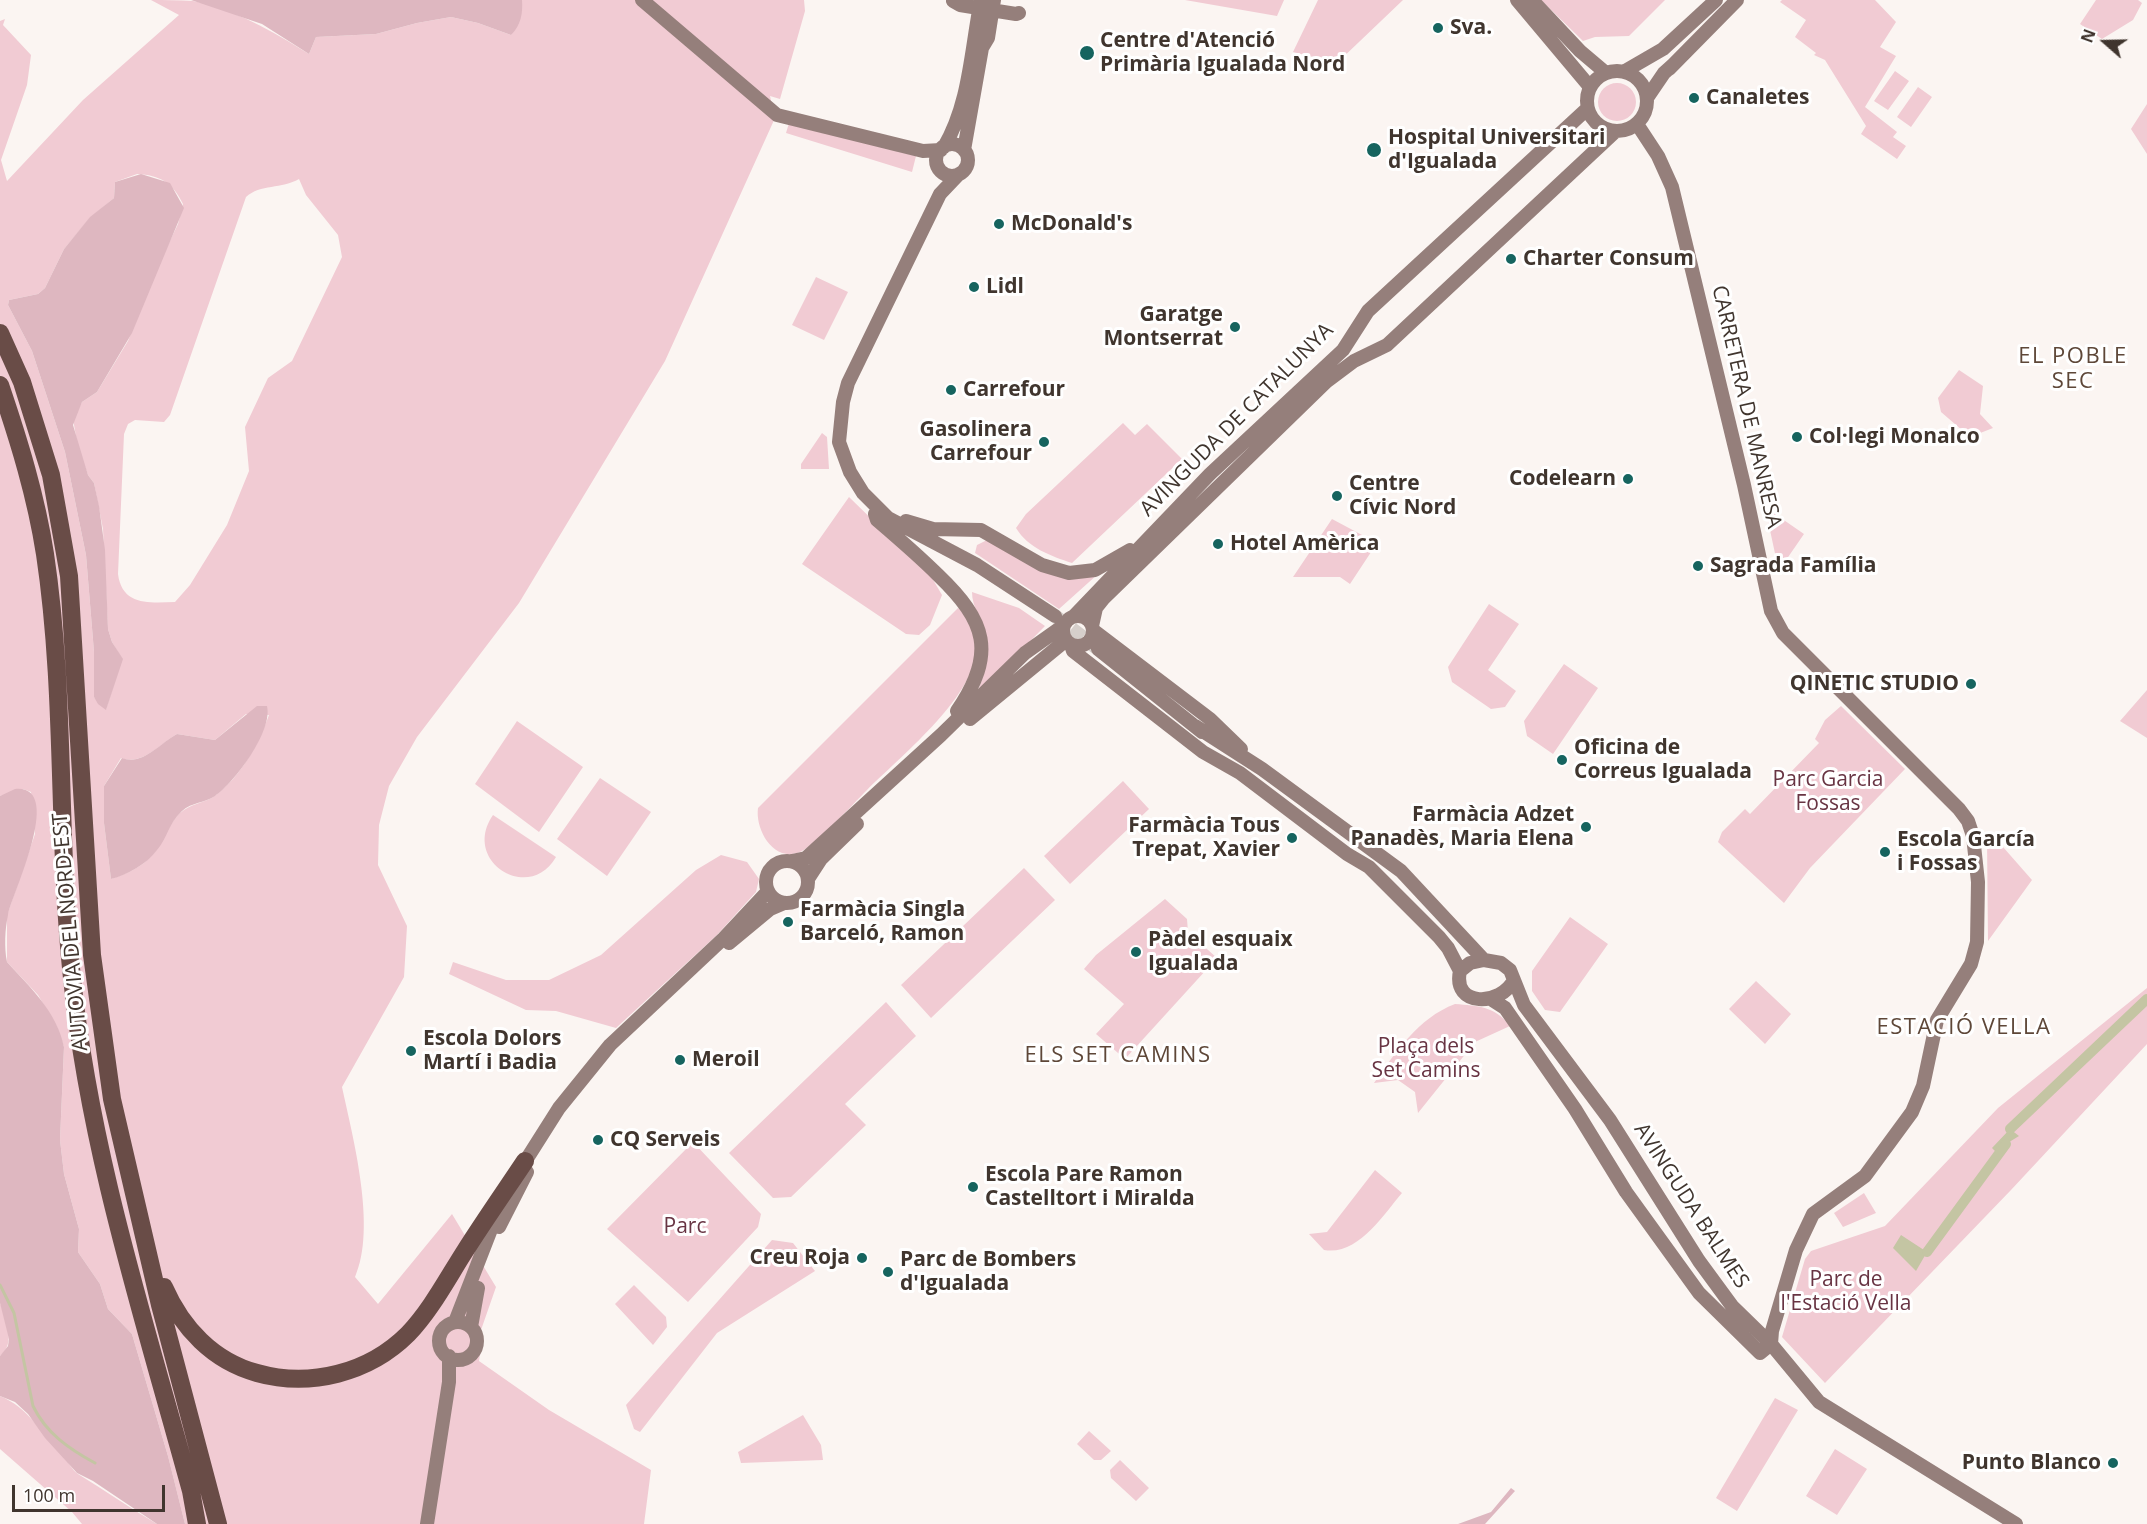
<!DOCTYPE html>
<meta charset="utf-8">
<style>
body{margin:0}
#map{position:relative;width:2147px;height:1524px;overflow:hidden;background:#fbf5f2;font-family:"Open Sans",sans-serif}
canvas{display:block}
.north{position:absolute;left:2075px;top:12px;width:60px;height:60px;-webkit-text-stroke:4px #fff;paint-order:stroke;rotate:290deg;font-size:16px;font-weight:700;line-height:24px;text-align:center;color:#40352e}
.north::after{content:'';display:block;margin:auto;width:21px;height:27px;background:#40352e;clip-path:polygon(50% 0,100% 100%,50% 72%,0 100%)}
.scale{position:absolute;left:12px;top:1485px;width:153px;height:27px;box-sizing:border-box;border:3px solid #40352e;border-top:0;padding-left:8px;font-size:18px;line-height:21px;white-space:nowrap;color:#40352e;-webkit-text-stroke:4px #fff;paint-order:stroke}
</style>
<div id="map">
<canvas width="2147" height="1524"></canvas>
<div class="north">N</div>
<div class="scale">100 m</div>
</div>
<script>
const ctx = document.querySelector('canvas').getContext('2d');
ctx.lineJoin = 'round';
function paint(path, color) { ctx.fillStyle = color; ctx.fill(path, 'evenodd'); }
function strokePath(path, color, width, dash) { ctx.strokeStyle = color; ctx.lineWidth = width; ctx.lineCap = dash ? 'butt' : 'round'; ctx.setLineDash(dash || []); ctx.stroke(path); }
function write(font, color, halo, rows, align = 'center') {
  ctx.font = font + ' "Open Sans",sans-serif'; ctx.lineWidth = 6; ctx.setLineDash([]); ctx.textBaseline = 'middle'; ctx.strokeStyle = halo; ctx.fillStyle = color; for (const [text, x, y, turn = 0] of rows) {
    ctx.save(); ctx.translate(x, y); ctx.rotate((+turn || 0) * Math.PI / 180); ctx.textAlign = isNaN(turn) ? turn : align; if (halo) ctx.strokeText(text, 0, 0); ctx.fillText(text, 0, 0); ctx.restore();
  }
}
const green = new Path2D(`
 M151,0C164,0 180,0 193,1C236,10 272,31 309,54L316,37L376,34L417,23L451,17L478,23L511,35L522,0H804L805,11L780,99L770,96L775,118L665,361L519,603L417,737L389,786L379,825L378,865L407,926L404,977L342,1087C353,1138 377,1228 355,1277L378,1304L452,1214L496,1287L481,1330L483,1337L479,1361L549,1410L651,1470L644,1524H185L168,1456L132,1334L108,1309L100,1284L78,1252L79,1229L64,1174L60,1140L64,1047L57,1027L38,995L7,962V915L35,834L31,792L23,789L0,796V21L5,19L3,25L31,55L27,85L1,160L7,181L83,100L179,15ZM137,174C160,175 173,183 183,204L178,224L156,270L128,341L97,392L82,402L73,419L78,448L88,475L94,483L103,529L108,629L112,642L122,659L106,709L94,697V652L86,555L65,452L32,351L8,305L9,300L38,294L45,288L64,249L90,218L114,198L115,182ZM299,179L306,195L338,235L342,257L292,361L268,378L245,427L249,471L227,525L190,585L175,602C150,603 122,606 118,574L124,434L128,424L135,420L164,422L170,415L246,197C260,184 282,189 299,179ZM246,714L269,715C258,744 242,775 216,795C204,804 190,803 179,814C167,826 163,844 151,856C141,868 125,874 111,879L104,823V786L121,758C142,766 160,744 177,734L215,740Z
 M1185,0H1284L1277,16Z
 M1318,0H1403L1337,63L1293,52Z
 M1541,0H1665L1629,36L1595,37L1583,41Z
 M1782,0H1875L1896,22L1880,47L1896,56L1865,107L1897,132L1893,137L1906,146L1897,159L1861,134L1866,126L1825,60L1814,55L1816,53L1795,37L1806,20L1780,2Z
 M2096,0H2138L2142,3L2133,20L2102,39L2080,24Z
 M1895,71L1909,81L1888,110L1874,101Z
 M1598 102a19 19 0 1 1 38 0a19 19 0 1 1-38 0Z
 M1918,87L1932,97L1911,127L1897,117Z
 M2147,104V154L2131,129Z
 M789,123L916,156L912,172L786,133Z
 M816,277L848,292L824,340L792,325Z
 M1959,370L1983,386L1980,414L1993,428L1970,437L1941,412L1938,398Z
 M1123,423L1135,435L1147,424L1182,459L1072,563C1051,556 1028,548 1016,528L1026,514Z
 M822,433L827,437L829,469H801V464Z
 M849,497L932,578L942,595L930,625L919,635L906,634L802,564Z
 M1765,507L1804,534L1784,563H1779L1776,558Z
 M1332,519L1377,543L1350,584L1340,577H1293Z
 M989,539L1012,552L1098,574L1059,609L975,553L977,545Z
 M972,592L1019,608L1045,626L983,689L979,688C985,672 990,649 985,632C981,618 972,607 972,592Z
 M1489,604L1519,624L1488,670L1516,691L1505,707L1491,709L1452,682L1448,667Z
 M958,608C968,614 972,623 974,634C975,639 977,647 976,652C973,698 898,759 867,790C852,805 817,844 800,852C773,863 755,829 758,808Z
 M1564,664L1598,688L1553,754L1527,736L1524,721Z
 M2147,690V738L2120,721Z
 M1841,706L1905,769L1810,868L1784,903L1718,842L1722,832L1745,809L1750,814L1819,743L1815,739L1825,720Z
 M517,721L583,767L539,832L475,784Z
 M600,778L651,812L607,876L557,839Z
 M1123,781L1149,809L1070,884L1044,856Z
 M493,815L556,857C529,904 461,861 493,815Z
 M1987,839H1996L2032,880L1988,941Z
 M721,855L747,862L759,879L756,892L717,935L616,1028L556,1011L526,1010L449,974L453,962L506,980H549L601,955L696,870Z
 M1024,868L1055,900L931,1018L901,985Z
 M1165,899L1187,919L1188,932L1217,958L1125,1059L1096,1034L1124,1004L1084,969L1096,955Z
 M1570,917L1608,944L1560,1012L1545,1010L1532,991V971Z
 M1756,981L1791,1014L1765,1044L1729,1009Z
 M2147,988V1044L2011,1190L1825,1383L1782,1337L1805,1259L1811,1251L1885,1226L1998,1108Z
 M886,1002L916,1036L845,1104L866,1125L791,1197L773,1198L729,1153Z
 M1455,1004C1478,1006 1495,1006 1510,1026L1475,1042L1418,1113L1415,1092L1398,1080L1374,1083C1396,1052 1418,1018 1455,1004Z
 M693,1142L761,1214L758,1227L688,1302L607,1229Z
 M1375,1170L1402,1193C1383,1215 1358,1256 1324,1250L1309,1234L1327,1232Z
 M1864,1193L1876,1213L1843,1227L1834,1213Z
 M772,1240L793,1243L815,1271L717,1333L640,1432L634,1429L626,1405Z
 M634,1285L666,1317L667,1327L653,1345L615,1304Z
 M0,1303C7,1320 16,1343 0,1356Z
 M0,1396C28,1407 43,1435 63,1456C68,1461 72,1470 78,1474C104,1490 130,1508 157,1524H82L72,1512L0,1449Z
 M1775,1398L1798,1410L1737,1511L1716,1498Z
 M803,1415L821,1445L823,1460L741,1463L738,1452Z
 M1089,1431L1111,1451L1101,1460H1094L1077,1444Z
 M1835,1449L1867,1469L1837,1515L1806,1496Z
 M1120,1460L1149,1488L1136,1501L1111,1478L1110,1470Z`);
const forest = new Path2D(`
 M191,0H522C523,13 521,25 511,35L478,23L451,17L417,23L376,34L316,37L309,54L262,24Z
 M141,174L170,183L184,208L132,333L97,392L82,402L73,425L88,475L94,483L99,506L105,550L108,629L112,642L123,659L106,710L98,704L94,697V652L86,555L65,452L32,351L8,305L9,300L38,294L45,288L64,249L90,217L114,198L115,182Z
 M257,706H267C273,731 235,782 215,796C205,803 192,802 182,811C168,824 168,837 157,850C147,864 127,875 111,879L104,823V786L122,758C142,766 159,744 177,734L215,740Z
 M15,789C66,784 12,894 8,915C5,929 4,947 7,962C30,987 57,1012 64,1047L60,1140L64,1174L79,1229L78,1252L100,1284L108,1309L132,1334L168,1456L185,1524H157L93,1481L77,1473L45,1438L28,1414L15,1402L0,1396V1356L8,1346L9,1339L0,1303V796Z
 M1511,1488L1515,1491L1485,1524H1458L1491,1512Z`);
const water = new Path2D(`
 M2010,1129L2019,1136L2006,1144L1998,1154L1992,1148Z
 M1901,1235L1927,1252L1916,1271L1893,1248Z`);
const stream = new Path2D(`
 M0,1285L14,1313L33,1406C46,1433 69,1449 95,1463`);
const canal = new Path2D(`
 M2010,1129L2147,999
 M1927,1252L2006,1144`);
const secondaryTunnel = new Path2D(`
 M1055,616L1098,649`);
const secondary = new Path2D(`
 M642,0L777,115L923,151L941,150
 M1517,0L1590,87
 M1532,0L1580,51L1606,73
 M953,1L960,5L1016,14L1019,13
 M1669,69L1737,0
 M1587 101a30 30 0 1 1 60 0a30 30 0 1 1-60 0Z
 M1625,71L1663,49L1716,0
 M1647,98L1664,73L1674,64
 M936 160a16 16 0 1 1 32 0a16 16 0 1 1-32 0Z
 M944,147C970,103 971,49 981,0
 M964,150L982,48L988,38L994,0
 M959,174L940,194L848,383L843,402L839,442L850,472L863,493L888,518L977,565L1055,616
 M875,514L877,520C898,538 919,556 938,575C986,621 997,653 957,711
 M906,521L933,529L981,530L1042,565L1069,573L1095,570L1130,550
 M1063 631a15 15 0 1 1 30 0a15 15 0 1 1-30 0Z
 M1074,616L1210,474L1343,350L1368,311L1588,108
 M1092,626L1096,608L1104,598L1326,382L1354,361L1387,345L1616,131
 M1093,630L1210,719L1241,749
 M1071,645L1073,651L1203,752L1240,773L1347,854L1369,867L1439,937L1448,948L1460,971
 M1098,649L1202,732
 M970,719L1065,641
 M1195,726L1262,769L1401,871L1484,960
 M766 882a21 21 0 1 1 42 0a21 21 0 1 1-42 0Z
 M792,861L806,858L941,735L1025,653L1063,626
 M808,879L821,859L857,824
 M729,943L770,909L784,903
 M1514,980C1501,1006 1452,1008 1460,971L1470,963L1484,960L1501,963L1510,970L1524,1005L1610,1120L1699,1261L1732,1306L1771,1344L1819,1402L2016,1524
 M1491,999L1505,1008L1575,1109L1626,1192L1699,1293L1760,1353L1771,1344L1772,1331L1796,1250L1813,1214L1865,1176L1912,1112L1923,1086L1937,1020L1971,964L1977,942L1978,882L1973,836L1968,821L1959,809L1783,633L1771,611L1744,485L1672,187L1658,156L1637,124
 M521,1168L559,1108L610,1045L724,938L768,891
 M499,1227L527,1172
 M455,1322L497,1214
 M439 1341a19 19 0 1 1 38 0a19 19 0 1 1-38 0Z
 M471,1327L478,1288
 M427,1524L449,1382V1356`);
const highway = new Path2D(`
 M0,333L22,382L51,475L69,576L92,955L112,1099L160,1305L218,1524
 M0,385C19,441 36,496 45,554C66,694 57,838 72,978C90,1153 145,1322 191,1491L197,1524
 M164,1287C182,1328 213,1361 257,1373C310,1388 369,1373 408,1334C431,1310 447,1279 465,1251C484,1221 505,1191 525,1161`);
const markers = [
 [1438,28,6,"#16645f"],
 [1087,53,8,"#16645f"],
 [1694,98,6,"#16645f"],
 [1374,150,8,"#16645f"],
 [999,224,6,"#16645f"],
 [1511,259,6,"#16645f"],
 [974,287,6,"#16645f"],
 [1235,327,6,"#16645f"],
 [951,390,6,"#16645f"],
 [1797,437,6,"#16645f"],
 [1044,442,6,"#16645f"],
 [1628,479,6,"#16645f"],
 [1337,496,6,"#16645f"],
 [1218,544,6,"#16645f"],
 [1698,566,6,"#16645f"],
 [1971,684,6,"#16645f"],
 [1562,760,6,"#16645f"],
 [1586,827,6,"#16645f"],
 [1292,838,6,"#16645f"],
 [1885,852,6,"#16645f"],
 [788,922,6,"#16645f"],
 [1136,952,6,"#16645f"],
 [411,1051,6,"#16645f"],
 [680,1060,6,"#16645f"],
 [598,1140,6,"#16645f"],
 [973,1187,6,"#16645f"],
 [862,1258,6,"#16645f"],
 [888,1272,6,"#16645f"],
 [2113,1463,6,"#16645f"]
];
const poiNames = [
 ["Sva.",1450,28],
 ["Centre d'Atenció",1100,41],
 ["Primària Igualada Nord",1100,65],
 ["Canaletes",1706,98],
 ["Hospital Universitari",1388,138],
 ["d'Igualada",1388,162],
 ["McDonald's",1011,224],
 ["Charter Consum",1523,259],
 ["Lidl",986,287],
 ["Garatge",1223,315,"right"],
 ["Montserrat",1223,339,"right"],
 ["Carrefour",963,390],
 ["Gasolinera",1032,430,"right"],
 ["Carrefour",1032,454,"right"],
 ["Col·legi Monalco",1809,437],
 ["Codelearn",1616,479,"right"],
 ["Centre",1349,484],
 ["Cívic Nord",1349,508],
 ["Hotel Amèrica",1230,544],
 ["Sagrada Família",1710,566],
 ["QINETIC STUDIO",1959,684,"right"],
 ["Oficina de",1574,748],
 ["Correus Igualada",1574,772],
 ["Farmàcia Adzet",1574,815,"right"],
 ["Panadès, Maria Elena",1574,839,"right"],
 ["Farmàcia Tous",1280,826,"right"],
 ["Trepat, Xavier",1280,850,"right"],
 ["Escola García",1897,840],
 ["i Fossas",1897,864],
 ["Farmàcia Singla",800,910],
 ["Barceló, Ramon",800,934],
 ["Pàdel esquaix",1148,940],
 ["Igualada",1148,964],
 ["Escola Dolors",423,1039],
 ["Martí i Badia",423,1063],
 ["Meroil",692,1060],
 ["CQ Serveis",610,1140],
 ["Escola Pare Ramon",985,1175],
 ["Castelltort i Miralda",985,1199],
 ["Creu Roja",850,1258,"right"],
 ["Parc de Bombers",900,1260],
 ["d'Igualada",900,1284],
 ["Punto Blanco",2101,1463,"right"]
];
const streetNames = [
 ["CARRETERA DE MANRESA",1746,407,77],
 ["AVINGUDA DE CATALUNYA",1237,420,-45],
 ["AUTOVIA DEL NORD-EST",71,932,-95],
 ["AVINGUDA BALMES",1691,1206,57]
];
const parkNames = [
 ["Parc Garcia",1828,780],
 ["Fossas",1828,804],
 ["Plaça dels",1426,1047],
 ["Set Camins",1426,1071],
 ["Parc",685,1227],
 ["Parc de",1846,1280],
 ["l'Estació Vella",1846,1304]
];
const neighbourhoodNames = [
 ["EL POBLE",2073,357],
 ["SEC",2073,382],
 ["ESTACIÓ VELLA",1964,1028],
 ["ELS SET CAMINS",1118,1056]
];
paint(green, '#f1cbd3');
paint(forest, '#deb7c0');
paint(water, '#c4c5a3');
strokePath(stream, '#c4c5a3', 3);
strokePath(canal, '#c4c5a3', 10);
strokePath(secondaryTunnel, '#d6cfcb', 14, [14, 7]);
strokePath(secondary, '#957f7b', 14);
strokePath(highway, '#694c47', 18);
for (const [x, y, r, color] of markers) { const dot = new Path2D(); dot.arc(x, y, r, 0, 2 * Math.PI); ctx.fillStyle = color; ctx.fill(dot); strokePath(dot, '#fff', 2); }
write('bold 21px', '#40352e', '#fff', poiNames, 'left');
write('21px', '#40352e', '#fff', streetNames);
write('21px', '#683443', '#fff', parkNames);
ctx.letterSpacing = '1.5px';
write('22px', '#5e4738', '#fff', neighbourhoodNames);
ctx.letterSpacing = '0px';
</script>
